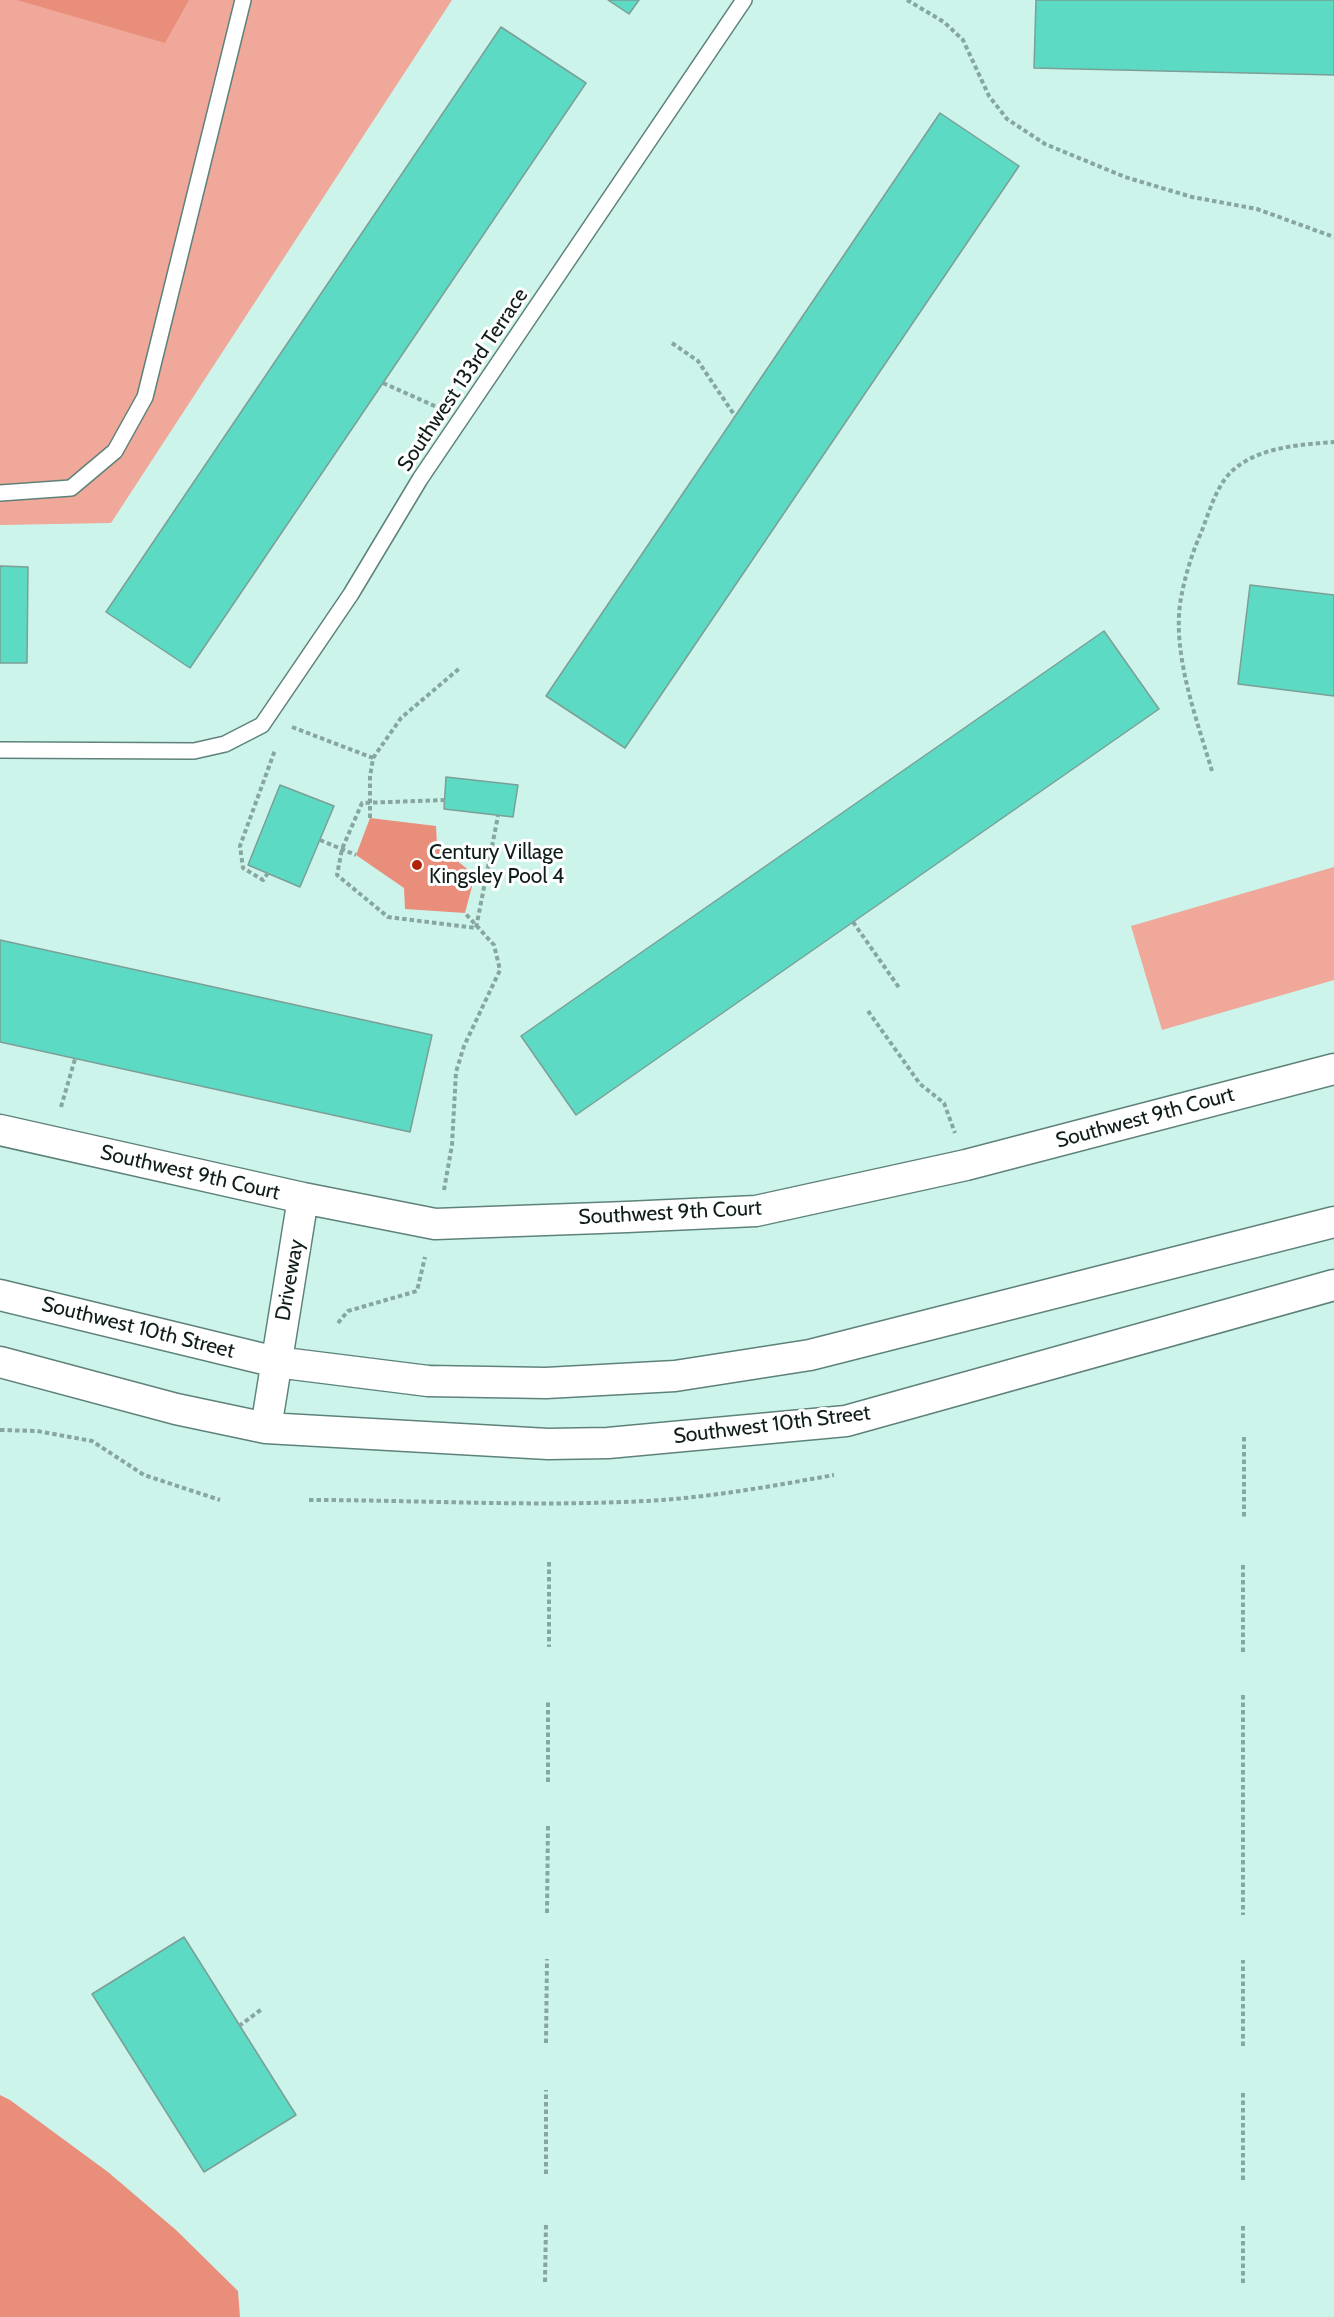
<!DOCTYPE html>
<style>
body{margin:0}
canvas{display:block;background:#cdf4eb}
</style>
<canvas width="1334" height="2317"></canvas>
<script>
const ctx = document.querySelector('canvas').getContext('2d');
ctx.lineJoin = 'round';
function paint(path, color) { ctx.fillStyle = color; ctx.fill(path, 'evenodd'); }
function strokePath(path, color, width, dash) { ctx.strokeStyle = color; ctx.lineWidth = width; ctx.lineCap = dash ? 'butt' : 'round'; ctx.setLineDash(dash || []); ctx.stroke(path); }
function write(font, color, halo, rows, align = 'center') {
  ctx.font = font + ' Cabin,sans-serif'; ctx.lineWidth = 6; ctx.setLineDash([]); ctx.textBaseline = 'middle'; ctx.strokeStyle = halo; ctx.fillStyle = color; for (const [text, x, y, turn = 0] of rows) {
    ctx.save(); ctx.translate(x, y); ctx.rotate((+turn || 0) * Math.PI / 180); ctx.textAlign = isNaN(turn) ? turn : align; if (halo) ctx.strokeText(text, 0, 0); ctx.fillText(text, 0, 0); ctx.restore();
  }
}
const green = new Path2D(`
 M0,0H452L111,523L0,525Z
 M1334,867V980L1162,1030L1131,926Z`);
const water = new Path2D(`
 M17,0H189L165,43Z
 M370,818L436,826L437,845L475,875L465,913L405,909L404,888L356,855Z
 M0,2095L10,2100L108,2172L176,2230L238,2291L240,2317H0Z`);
const building = new Path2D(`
 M608,0H639L629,14Z
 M1036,0H1334V75L1034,68Z
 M501,27L586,83L190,668L106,612Z
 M940,113L1019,166L625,748L546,696Z
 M0,566L28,567L27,663H0Z
 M1250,585L1334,595V696L1238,684Z
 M1104,631L1159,709L576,1115L521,1036Z
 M446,777L518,785L513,817L444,809Z
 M280,785L334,806L300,887L248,865Z
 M0,940L432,1035L410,1132L0,1042Z
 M184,1937L296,2115L204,2172L92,1994Z`);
const path = new Path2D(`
 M907,0L944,22L963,40L989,96L1007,119L1045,144L1125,177L1192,197L1257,209L1334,237
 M672,343L698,361L735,416
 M383,383L437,407
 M292,727L373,758L370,777V818
 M373,758L401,718L461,667
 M1212,771C1197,720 1171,652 1181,598C1185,576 1192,553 1201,533C1208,515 1214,494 1225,479C1249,447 1298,445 1334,442
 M445,800L362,803L342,849L337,875L388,917L476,928L498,816
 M320,840L356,855
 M268,873L263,880L243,868L240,846L275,750
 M853,922L900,989
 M868,1011L920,1084L944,1103L955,1133
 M61,1107L75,1059
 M444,1190L452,1145L456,1072L464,1046L500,970L494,945L465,913
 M338,1323L348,1311L417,1291L425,1257
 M0,1430L37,1431L92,1441L144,1475L220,1500
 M1244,1437V1519
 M309,1500C421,1500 533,1507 645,1501C708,1498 772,1486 834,1475
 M549,1562V1647
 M1243,1565V1652
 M1243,1695V1915
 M548,1782V1700
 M547,1913L548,1824
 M239,2026L262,2009
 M546,2043L547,1959
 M1243,2046V1960
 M1243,2093V2181
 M546,2174V2090
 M1243,2226V2286
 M545,2282L546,2223`);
const service = new Path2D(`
 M0,493L71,488L115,451L145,397L243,0
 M0,750L194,751L225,744L262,725L351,594L420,479L744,0`);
const minor = new Path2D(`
 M0,1130L303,1198L435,1224L627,1217L756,1211L966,1165L1334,1069
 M0,1295L276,1362L428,1381L546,1383L675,1376L810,1355L1334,1222
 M0,1362L176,1409L266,1428L548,1444L608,1443L846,1421L1334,1285
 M266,1428L303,1198`);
const markers = [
 [417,865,6,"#af2207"]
];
const streetNames = [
 ["Southwest 133rd Terrace",463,380,-56],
 ["Southwest 9th Court",1145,1118,-15],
 ["Southwest 9th Court",190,1173,13],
 ["Southwest 9th Court",670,1213,-3],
 ["Driveway",290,1280,-80],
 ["Southwest 10th Street",138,1328,14],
 ["Southwest 10th Street",772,1425,-7]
];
const poiNames = [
 ["Century Village",429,853],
 ["Kingsley Pool 4",429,877]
];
paint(green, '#efa899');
paint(water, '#ea8e7c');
paint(building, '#5ddac3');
strokePath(building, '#7b9f97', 1.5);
strokePath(service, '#5e827a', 18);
strokePath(minor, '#5e827a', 33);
strokePath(path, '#88a6a0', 4, [4.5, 3]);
strokePath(service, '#fff', 15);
strokePath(minor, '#fff', 30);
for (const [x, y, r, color] of markers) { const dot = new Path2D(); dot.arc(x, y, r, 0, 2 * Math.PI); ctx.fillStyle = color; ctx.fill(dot); strokePath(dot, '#fff', 2); }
write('21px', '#101e1b', '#fff', streetNames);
write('21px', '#101e1b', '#fff', poiNames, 'left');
</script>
